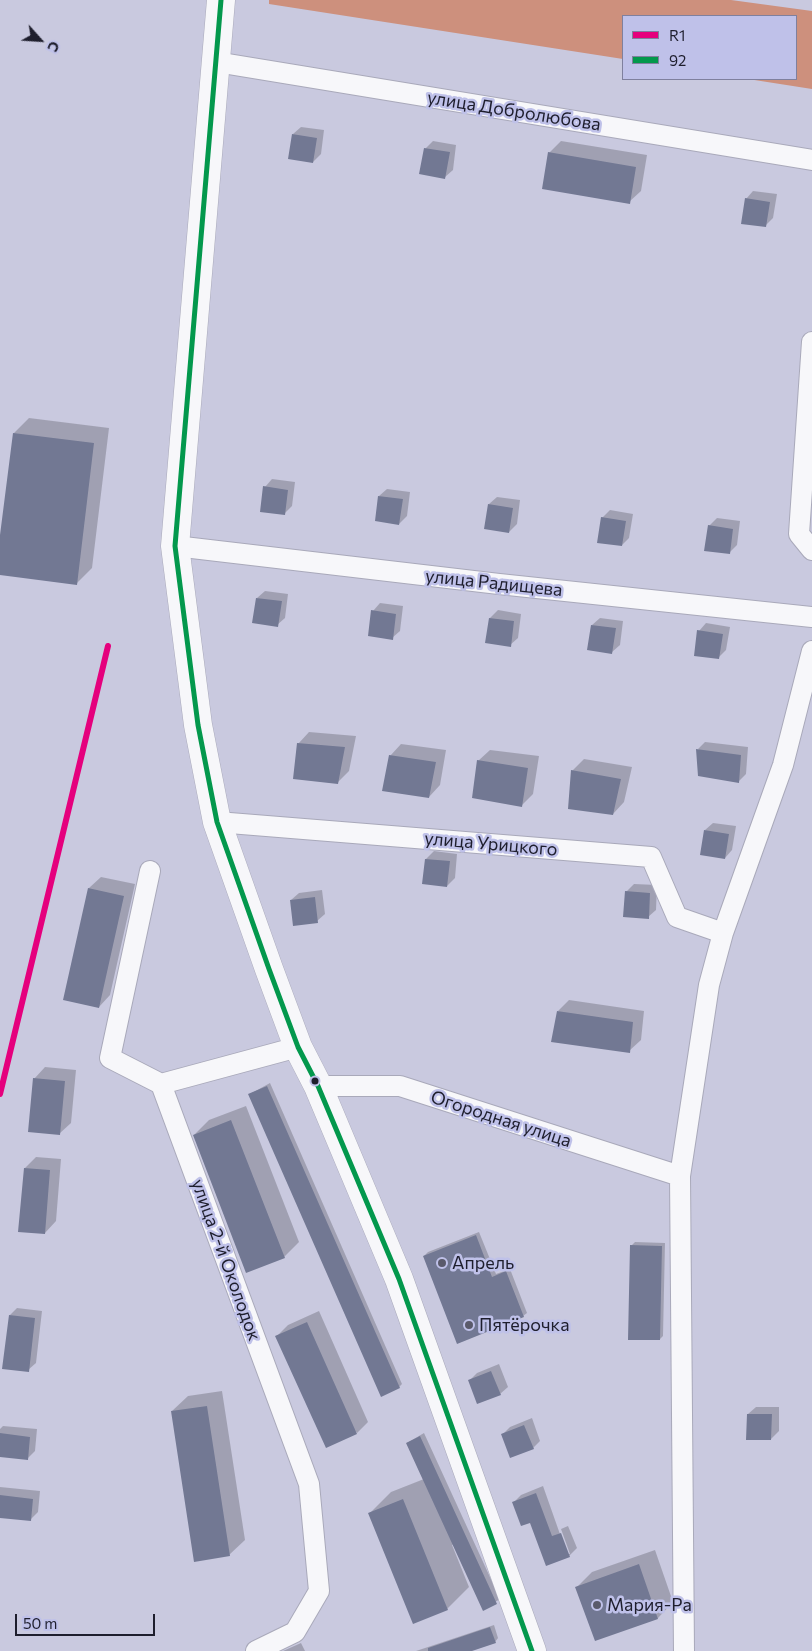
<!DOCTYPE html>
<meta charset="utf-8">
<style>
body{margin:0}
#map{position:relative;width:812px;height:1651px;overflow:hidden;background:#c9c9df;font-family:Commissioner,sans-serif}
canvas{display:block}
.legend{position:absolute;left:622px;top:15px;width:175px;height:65px;box-sizing:border-box;background:#bfc1e9;border:1px solid #7f809e;margin:0;padding:6px 9px;list-style:none;font-size:15px;color:#1e1e2d}
.legend li{display:flex;align-items:center;gap:10px;height:25px}
.legend b{width:25px;border:1px solid #7f809e}
.north{position:absolute;left:15px;top:15px;width:50px;height:50px;-webkit-text-stroke:4px #bfc1e9;paint-order:stroke;rotate:116deg;font-size:14px;font-weight:700;line-height:20px;text-align:center;color:#1e1e2d}
.north::after{content:'';display:block;margin:auto;width:18px;height:22px;background:#1e1e2d;clip-path:polygon(50% 0,100% 100%,50% 72%,0 100%)}
.scale{position:absolute;left:15px;top:1614px;width:140px;height:22px;box-sizing:border-box;border:2px solid #1e1e2d;border-top:0;padding-left:6px;font-size:15px;line-height:18px;white-space:nowrap;color:#1e1e2d;-webkit-text-stroke:4px #bfc1e9;paint-order:stroke}
</style>
<div id="map">
<canvas width="812" height="1651"></canvas>
<ul class="legend">
<li><b style="height:6px;background:#e5007d"></b>R1</li>
<li><b style="height:6px;background:#03984d"></b>92</li>
</ul>
<div class="north">С</div>
<div class="scale">50 m</div>
</div>
<script>
const ctx = document.querySelector('canvas').getContext('2d');
ctx.lineJoin = 'round';
function paint(path, color) { ctx.fillStyle = color; ctx.fill(path, 'evenodd'); }
function strokePath(path, color, width, dash) { ctx.strokeStyle = color; ctx.lineWidth = width; ctx.lineCap = dash ? 'butt' : 'round'; ctx.setLineDash(dash || []); ctx.stroke(path); }
function write(font, color, halo, rows, align = 'center') {
  ctx.font = font + ' Commissioner,sans-serif'; ctx.lineWidth = 5; ctx.setLineDash([]); ctx.textBaseline = 'middle'; ctx.strokeStyle = halo; ctx.fillStyle = color; for (const [text, x, y, turn = 0] of rows) {
    ctx.save(); ctx.translate(x, y); ctx.rotate((+turn || 0) * Math.PI / 180); ctx.textAlign = isNaN(turn) ? turn : align; if (halo) ctx.strokeText(text, 0, 0); ctx.fillText(text, 0, 0); ctx.restore();
  }
}
const forest = new Path2D(`
 M269,0H731L812,11V89L748,79H796V16H623V59L269,4Z`);
const shadow = new Path2D(`
 M301,127L324,130L321,154L313,162L293,134Z
 M433,141L456,145L453,170L445,177L425,149Z
 M561,141L647,155L641,191L629,202L549,153Z
 M753,191L777,194L773,218L765,226L746,199Z
 M29,418L109,428L92,568L76,584L0,574V545L14,433Z
 M272,479L295,482L292,506L284,514L265,487Z
 M387,489L410,492L407,516L399,524L379,496Z
 M497,497L520,500L517,524L509,532L489,504Z
 M610,510L633,514L629,538L622,545L602,518Z
 M717,518L740,521L737,545L729,553L709,526Z
 M265,591L288,594L285,618L277,625L257,598Z
 M380,603L403,606L400,631L392,638L373,611Z
 M498,610L521,614L518,638L510,645L487,642L490,618Z
 M600,618L623,621L620,645L612,652L592,625Z
 M706,623L730,627L726,650L718,658L699,631Z
 M309,732L356,736L349,771L337,783L298,744Z
 M705,742L748,747L746,774L739,781L698,749Z
 M401,744L446,750L440,785L429,797L390,756Z
 M490,750L539,756L533,794L521,806L478,761Z
 M584,759L632,767L624,802L613,814L572,771Z
 M713,823L736,826L732,850L725,858L705,830Z
 M434,851L457,854L455,878L447,886L424,883L426,859Z
 M101,877L135,884L110,995L99,1007L65,999L89,888Z
 M634,884L657,885L656,910L648,917L626,892Z
 M322,890L325,914L317,921L291,900L299,893Z
 M569,1000L644,1011L641,1040L629,1051L558,1011Z
 M45,1067L76,1070L71,1123L59,1134L34,1079Z
 M270,1083L402,1384L399,1387L250,1094Z
 M246,1106L299,1242L284,1257L194,1135L209,1120Z
 M36,1157L61,1159L56,1221L45,1233L25,1168Z
 M479,1232L496,1274L510,1269L527,1313L523,1316L424,1256L428,1252Z
 M635,1242L665,1243L663,1336L660,1339L631,1246Z
 M17,1308L42,1311L36,1363L28,1370L10,1315Z
 M319,1311L368,1422L357,1433L277,1336L288,1325Z
 M499,1364L508,1387L500,1394L469,1381L477,1373Z
 M222,1391L245,1540L229,1555L172,1411L188,1396Z
 M756,1407H779V1431L771,1439L748,1414Z
 M532,1418L540,1441L533,1448L502,1435L510,1427Z
 M3,1426L37,1429L35,1451L27,1459L0,1456V1429Z
 M424,1433L500,1599L484,1609L454,1544L452,1545L469,1587L447,1609L414,1622L369,1514L391,1492L424,1479L407,1443Z
 M543,1486L567,1554H570L561,1529L568,1526L577,1548L569,1556L531,1521L514,1502L521,1495Z
 M0,1487L40,1491L38,1512L30,1520L0,1517Z
 M655,1550L673,1602L658,1618L595,1639L577,1587L592,1572Z
 M494,1625L498,1638L495,1642L468,1651H416Z
 M301,1643L305,1651H283Z`);
const building = new Path2D(`
 M292,134L317,138L313,163L288,159Z
 M424,148L450,152L445,179L419,174Z
 M548,152L636,167L630,204L542,189Z
 M745,198L770,202L766,227L741,224Z
 M13,433L94,443L77,585L0,575V535Z
 M263,486L288,490L285,515L260,512Z
 M378,496L403,499L399,525L375,521Z
 M488,504L513,508L509,533L484,529Z
 M601,517L626,521L622,546L597,543Z
 M708,525L733,529L730,554L704,551Z
 M256,598L282,601L278,627L252,623Z
 M371,610L396,614L393,640L368,636Z
 M489,618L514,621L511,647L485,643Z
 M591,625L616,628L612,654L587,650Z
 M697,630L723,634L719,659L694,656Z
 M297,743L345,747L338,784L293,779Z
 M696,749L741,755L739,783L698,776Z
 M389,755L436,762L429,798L382,791Z
 M477,760L528,768L522,807L472,798Z
 M571,770L621,779L613,815L568,809Z
 M704,830L729,834L725,859L700,855Z
 M425,859L450,861L447,887L422,884Z
 M88,888L124,896L99,1008L63,1000Z
 M625,891L650,893L649,919L623,917Z
 M315,897L318,923L293,926L290,900Z
 M557,1011L633,1022L630,1053L551,1042Z
 M33,1078L65,1081L60,1135L28,1132Z
 M267,1086L400,1388L381,1397L248,1094Z
 M231,1120L285,1258L246,1273L193,1135Z
 M24,1168L50,1170L45,1234L18,1232Z
 M476,1235L492,1277L506,1271L524,1317L457,1344L423,1256Z
 M630,1245L662,1246L660,1340H628Z
 M9,1315L35,1318L29,1372L2,1369Z
 M307,1322L357,1434L326,1448L275,1336Z
 M491,1371L501,1395L477,1404L468,1380Z
 M207,1406L230,1556L194,1562L171,1411Z
 M747,1414H772L771,1440H746Z
 M524,1425L534,1449L510,1458L501,1434Z
 M0,1433L30,1437L28,1460L0,1457Z
 M420,1436L497,1604L483,1611L406,1443Z
 M536,1493L552,1536L561,1533L570,1557L546,1566L530,1523L521,1526L512,1502Z
 M0,1495L33,1499L31,1521L0,1518Z
 M403,1499L448,1610L413,1624L368,1513Z
 M639,1564L658,1619L595,1641L575,1587Z
 M490,1627L496,1643L472,1651H428V1648Z`);
const street = new Path2D(`
 M216,62L812,160
 M812,342L799,534L812,550
 M175,546L499,584L812,617
 M217,822L651,857L677,917L723,933
 M150,871L110,1058L161,1084L309,1484L319,1591L295,1632L256,1651
 M161,1084L298,1047
 M318,1086H400L680,1176
 M684,1651L680,1176L709,985L723,933L783,765L812,651`);
const primary = new Path2D(`
 M221,0L175,546L198,725L217,822L269,969L298,1047L318,1086L399,1279L532,1651`);
const rail = new Path2D(`
 M0,1094L108,646`);
const bus1 = new Path2D(`
 M221,0L175,546L198,725L217,822L269,969L298,1047L318,1086L399,1279L532,1651`);
const rail1 = new Path2D(`
 M0,1094L108,646`);
const markers = [
 [315,1081,4.5,"#1e1e2d"],
 [442,1263,5,"#5a5a6b"],
 [469,1325,5,"#5a5a6b"],
 [597,1605,5,"#5a5a6b"]
];
const streetNames = [
 ["улица Добролюбова",514,111,9],
 ["улица Радищева",494,583,6],
 ["улица Урицкого",491,844,5],
 ["Огородная улица",501,1119,18],
 ["улица 2-й Околодок",226,1260,70]
];
const poiNames = [
 ["Апрель",452,1263],
 ["Пятёрочка",479,1325],
 ["Мария-Ра",607,1605]
];
paint(forest, '#cd907d');
paint(shadow, '#0003');
paint(building, '#727893');
strokePath(street, '#a9a9ba', 22);
strokePath(primary, '#a9a9ba', 29);
strokePath(street, '#f7f7fa', 20);
strokePath(primary, '#f7f7fa', 28);
strokePath(rail, '#c6c6cb', 4, [8, 4]);
strokePath(bus1, '#03984d', 5);
strokePath(rail1, '#e5007d', 6);
for (const [x, y, r, color] of markers) { const dot = new Path2D(); dot.arc(x, y, r, 0, 2 * Math.PI); ctx.fillStyle = color; ctx.fill(dot); strokePath(dot, '#bfc1e9', 2); }
write('18px', '#1e1e2d', '#bfc1e9', streetNames);
write('18px', '#1e1e2d', '#bfc1e9', poiNames, 'left');
</script>
